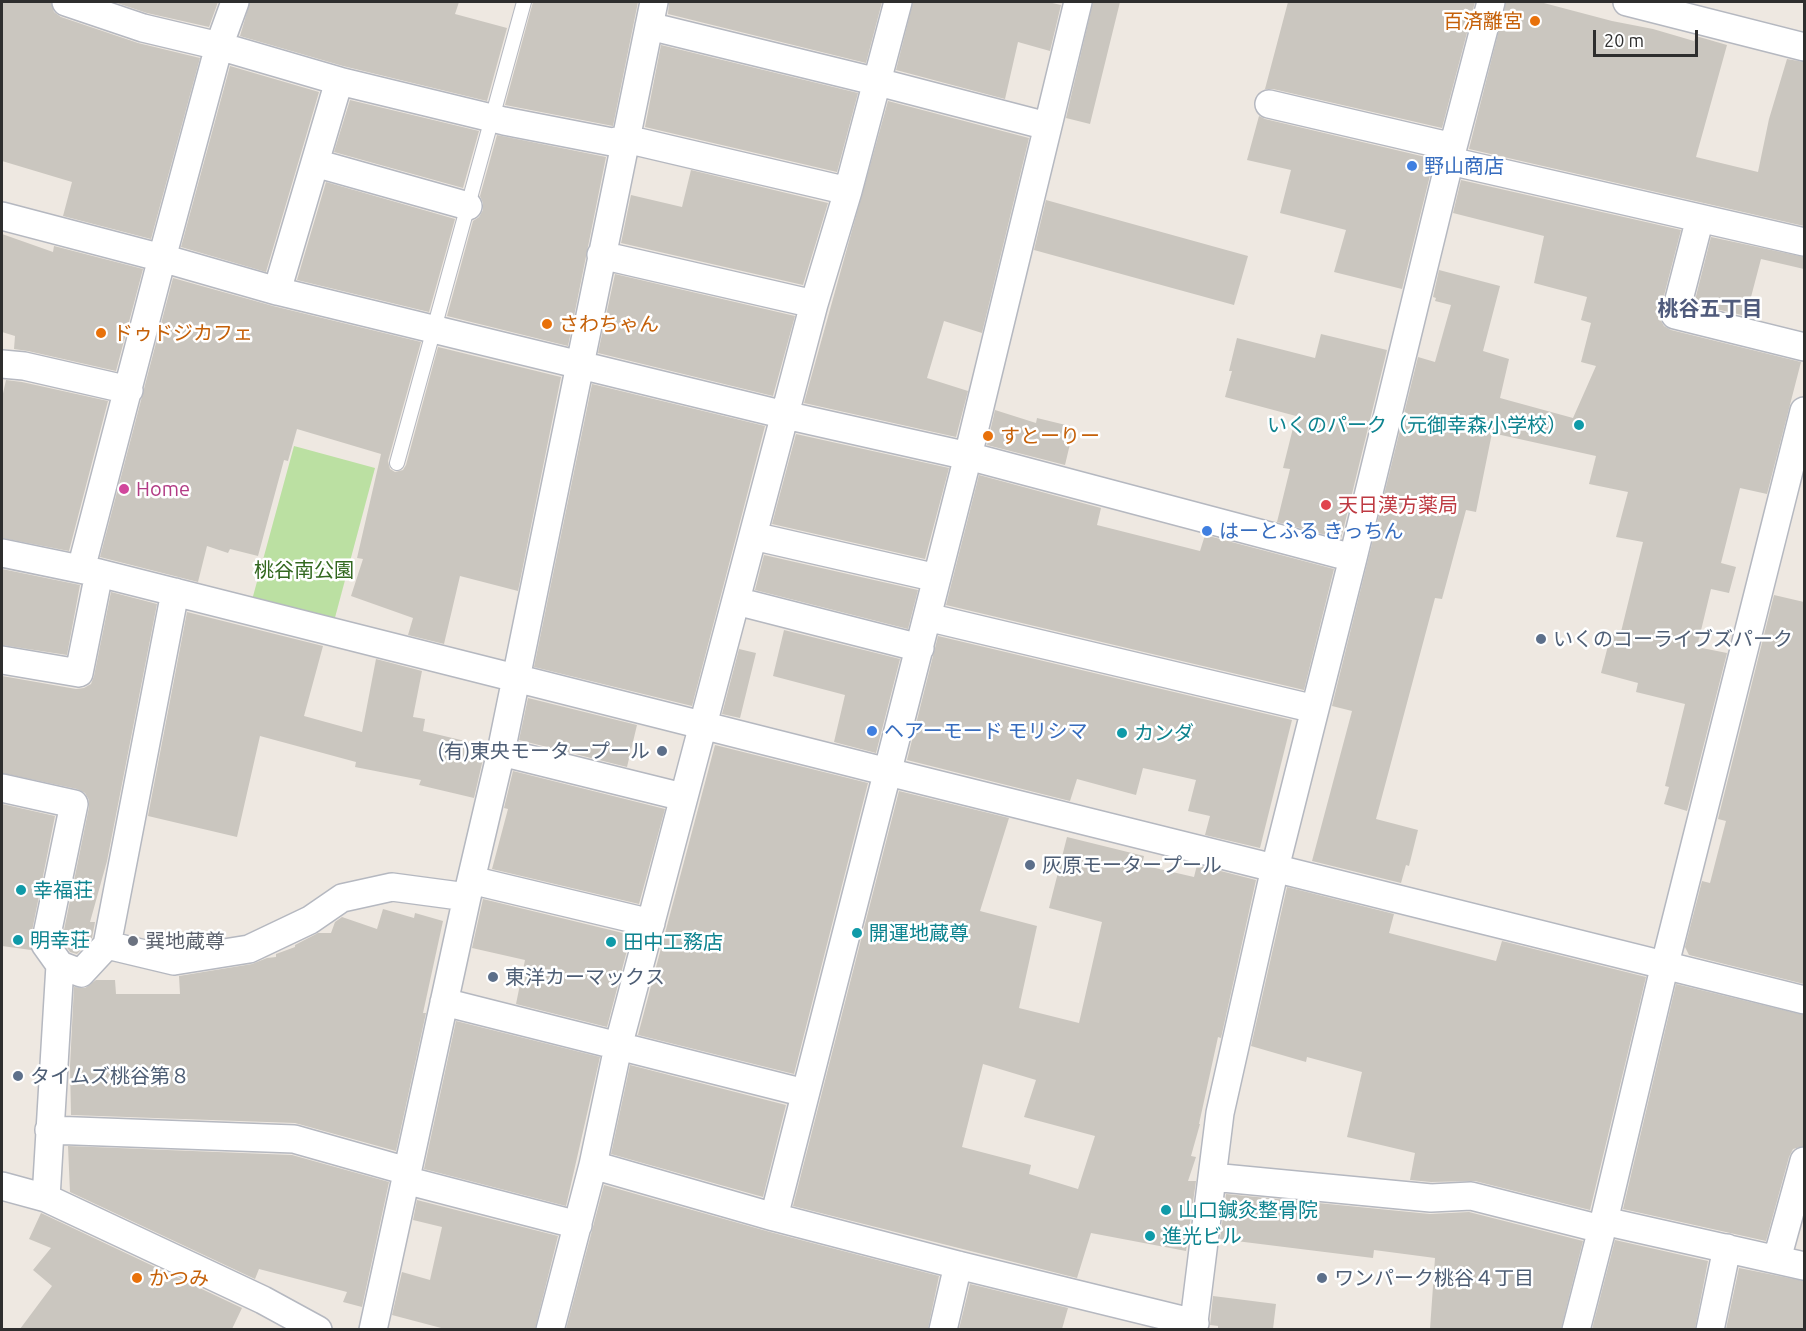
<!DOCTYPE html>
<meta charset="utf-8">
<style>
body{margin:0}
#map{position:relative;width:1806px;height:1331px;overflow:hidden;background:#eee8e1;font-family:Ubuntu,sans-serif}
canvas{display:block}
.frame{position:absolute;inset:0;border:3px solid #2e2e2e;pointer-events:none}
.scale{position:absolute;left:1593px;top:30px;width:105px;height:27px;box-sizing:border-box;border:3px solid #2e2e2e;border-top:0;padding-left:8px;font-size:18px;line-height:21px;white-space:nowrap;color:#2e2e2e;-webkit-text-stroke:4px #fff;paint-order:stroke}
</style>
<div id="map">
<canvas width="1806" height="1331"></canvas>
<div class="frame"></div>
<div class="scale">20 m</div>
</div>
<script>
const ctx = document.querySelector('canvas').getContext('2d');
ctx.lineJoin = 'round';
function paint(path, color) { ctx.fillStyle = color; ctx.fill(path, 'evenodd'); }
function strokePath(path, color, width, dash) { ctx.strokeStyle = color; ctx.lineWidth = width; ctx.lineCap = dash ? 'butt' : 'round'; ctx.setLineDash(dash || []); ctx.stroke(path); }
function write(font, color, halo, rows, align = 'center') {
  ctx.font = font + ' Ubuntu,"Noto Sans JP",sans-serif'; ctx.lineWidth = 5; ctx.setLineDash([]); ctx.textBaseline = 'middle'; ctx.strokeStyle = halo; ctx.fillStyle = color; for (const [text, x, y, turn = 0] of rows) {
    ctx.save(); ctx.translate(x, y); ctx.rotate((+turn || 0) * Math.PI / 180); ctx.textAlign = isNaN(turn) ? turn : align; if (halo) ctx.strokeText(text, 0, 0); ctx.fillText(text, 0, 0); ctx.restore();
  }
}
const green = new Path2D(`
 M294,446L375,468L333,625L252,600Z`);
const building = new Path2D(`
 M2,2H51L54,12L61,17L138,43L200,58L151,239L63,216L72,182L2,161Z
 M114,2H218L209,27L147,13Z
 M250,2H459L455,14L507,28L487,101L343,66L240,36Z
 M533,2H638L613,126L505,105Z
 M669,2H882L866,63L668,14Z
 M913,2H1048L1061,5L1050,51L1018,42L1005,99L896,70Z
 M1093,2H1120L1090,124L1066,118Z
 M1288,2H1475L1442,128L1273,89H1265Z
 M1506,2H1540L1612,21L1653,29L1694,41L1696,36L1727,45L1696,157L1758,172L1769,119L1787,59L1804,62V226L1469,149Z
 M661,45L858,93L837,172L645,127Z
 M230,66L319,92L266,272L181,247Z
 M350,100L479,131L463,188L334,152Z
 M888,101L1029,138L982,333L944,321L927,378L968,391L956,437L804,403Z
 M1259,116L1265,119L1434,159L1402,289L1334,272L1346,230L1280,213L1291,170L1247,160Z
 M497,135L606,157L568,346L447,316L473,221L479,217L483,210V203L480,196Z
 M691,170L828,203L803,285L621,243L631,195L682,207Z
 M1461,180L1681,230L1660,311V319L1664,326L1671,330L1801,362L1767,494L1740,488L1721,563L1736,567L1729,593L1711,589L1697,647L1727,653L1687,811L1664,804L1669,787L1665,786L1685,704L1636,692L1638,683L1601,673L1611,634L1620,636L1643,542L1616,537L1628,492L1589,484L1596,456L1492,433L1476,512L1466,510L1442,599L1435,598L1376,819L1418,830L1409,866L1406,865L1401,883L1312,861L1352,711L1332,706L1418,357L1435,362L1451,305L1435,301L1436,298L1433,297L1439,270L1500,286L1483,351L1509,359L1500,398L1573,418L1596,366L1581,362L1591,323L1581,320L1587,297L1534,283L1544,236L1453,213Z
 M326,182L455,219L429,312L297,280Z
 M1046,200L1248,256L1234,305L1034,250Z
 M2,234L53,252L54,246L143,269L116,371L28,351L14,349L15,336L2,332Z
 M1711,237L1804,257V269L1761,259L1746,316L1694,304Z
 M615,274L795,316L773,396L598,353Z
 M173,278L273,306L421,342L388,461L390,469L395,472L403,470L406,465L438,347L561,377L518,591L460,576L444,644L408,635L413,618L351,596L363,559L357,558L381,454L297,429L288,461L284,460L258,556L230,549L228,553L207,546L198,582L100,557Z
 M1321,334L1387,350L1341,539L1277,522L1290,469L1283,468L1296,416L1225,397L1232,371H1229L1237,338L1315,358Z
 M6,380L22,382L108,401L69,551L2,538V398Z
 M592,384L765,426L692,706L534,667Z
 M995,410L1036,423L1037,418L1074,427L1065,465L987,445Z
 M796,434L949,468L925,559L772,524Z
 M979,475L1101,508L1097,525L1200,551L1205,535L1334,569L1304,690L946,605Z
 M764,555L918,590L908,629L755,590Z
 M2,569L80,585L67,655L2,645Z
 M111,592L157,604L107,861L90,922H95L92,938L77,954L70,952L62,940L89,807V800L85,793L77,789L2,773V676L76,689L84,688L91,684L94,676Z
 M1774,595L1804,602V984L1689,955L1685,947L1702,881L1710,883L1726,821L1718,819Z
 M187,612L323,646L304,716L362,732L376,659L422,671L413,717L425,719L423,731L486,746L474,798L419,785L421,780L355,767L356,762L260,736L237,837L148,816Z
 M784,630L900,659L876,753L834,742L845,695L773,676Z
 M938,636L1292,720L1260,848L1205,835L1210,816L1188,811L1196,780L1143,768L1136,795L1077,779L1070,801L907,760Z
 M739,649L756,653L740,718L722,714Z
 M528,698L637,725L627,767L519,740Z
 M715,745L868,783L794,1074L638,1035Z
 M513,771L665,809L639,904L492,869L508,809L504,808Z
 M899,791L1009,818L980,911L1037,926L1019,1008L1079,1023L1102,922L1049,908L1067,837L1144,856L1142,865L1194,877L1197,865L1256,880L1221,1038L1218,1037L1199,1124H1200L1191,1156L1196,1157L1188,1181H1196L1186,1251L1091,1233L1077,1278L793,1206ZM983,1064L1036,1080L1024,1117L1095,1136L1078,1189L1029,1174L1031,1165L962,1147Z
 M2,804L55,816L30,941L31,950L2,946Z
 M1287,887L1394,914L1389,933L1496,961L1502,941L1646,977L1590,1210L1475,1181L1431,1182L1410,1180L1415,1153L1347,1137L1362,1072L1307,1057L1306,1062L1251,1046Z
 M483,899L631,935L607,1027L516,1004L525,960L472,948Z
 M383,909L414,918L415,913L443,921L423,1013H426L396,1151L295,1123L71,1115L70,1066L74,987L85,988L96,980H115L116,994H180L179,976L252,964L267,958L276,957V954L295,947V945L318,933H331L335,922L342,917L377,929Z
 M1676,984L1804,1015V1146L1793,1149L1789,1157L1766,1241L1623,1209Z
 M456,1021L600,1057L566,1206L424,1169Z
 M630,1065L786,1105L763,1197L611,1154Z
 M68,1146L292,1155L389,1182L362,1307L343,1302L347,1292L259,1269L255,1279L70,1192Z
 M604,1185L770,1232L939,1276L928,1329H566Z
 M1226,1194L1430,1214L1469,1212L1583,1241L1561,1329H1430L1435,1258L1374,1250L1373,1258L1220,1239Z
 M417,1200L558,1236L535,1329H445L392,1315L402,1272L430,1280L442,1227L413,1220Z
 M41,1213L242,1308L232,1329H20L52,1286L33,1270L51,1248L29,1239Z
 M1615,1240L1708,1261L1695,1329H1592Z
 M1739,1268L1804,1281V1329H1726Z
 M970,1284L1068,1308L1062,1329H959Z
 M1213,1296L1276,1304L1273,1329H1218V1326L1210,1325Z`);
const service = new Path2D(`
 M397,463L524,2`);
const minor = new Path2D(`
 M66,2L143,28L219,46L339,81L504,121L612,142L626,139L848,191
 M1627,2L1804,47
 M649,26L878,82L1047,126
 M1269,104L1453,147
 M1450,161L1804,242
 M315,163L468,206
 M2,216L162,258L277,291L785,415L968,456L1353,558
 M1700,218L1675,315L1804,347
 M601,255L814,304
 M277,291L339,81
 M2,364L24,366L129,390
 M753,536L937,578
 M2,553L99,573L888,772L1804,1000
 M81,569L162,258L219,46L235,2
 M736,601L920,648
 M927,617L1315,709
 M2,660L79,673L99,573
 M501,752L683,797
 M2,788L74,804L45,944L60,965
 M471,880L651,923
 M107,945L174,961L249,949L310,920L342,898L392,887L467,897
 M444,1002L805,1093
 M49,1130L294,1139L407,1171
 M593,1165L774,1217L958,1265L1195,1323
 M1212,1177L1431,1198L1471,1196L1601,1229
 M405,1180L578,1225
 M2,1186L46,1198L263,1300L318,1330
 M46,1198L60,965L81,973L107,945L175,592
 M774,1217L968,456L1078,2
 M1604,1221L1804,1266
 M1777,1259L1804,1161
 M373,1330L467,897L501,752L654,2
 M550,1330L593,1165L618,1047L814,304L848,191L898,2
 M943,1330L958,1265
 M1193,1330L1220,1113L1275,868L1353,558L1453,147L1491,2
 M1576,1330L1604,1221L1665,964L1804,411
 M1710,1330L1727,1248`);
const markers = [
 [1535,21,6,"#e8710a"],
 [1412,166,6,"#3f7fe0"],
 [547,324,6,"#e8710a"],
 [101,333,6,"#e8710a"],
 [1579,425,6,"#0f9aa8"],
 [988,436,6,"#e8710a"],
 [124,489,6,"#d1479c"],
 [1326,505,6,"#e0444e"],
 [1207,531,6,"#3f7fe0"],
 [1541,639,6,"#5c6f8a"],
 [872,731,6,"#3f7fe0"],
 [1122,733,6,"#0f9aa8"],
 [662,751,6,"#5c6f8a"],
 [1030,865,6,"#5c6f8a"],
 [21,890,6,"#0f9aa8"],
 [857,933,6,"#0f9aa8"],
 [18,940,6,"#0f9aa8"],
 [133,941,6,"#6b7280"],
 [611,942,6,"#0f9aa8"],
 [493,977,6,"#5c6f8a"],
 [18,1076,6,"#5c6f8a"],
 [1166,1210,6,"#0f9aa8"],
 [1150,1236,6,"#0f9aa8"],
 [137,1278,6,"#e8710a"],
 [1322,1278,6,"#5c6f8a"]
];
const foodNames = [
 ["百済離宮",1523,21,"right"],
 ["さわちゃん",559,324],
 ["ドゥドジカフェ",113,333],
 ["すとーりー",1000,436],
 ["かつみ",149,1278]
];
const shopNames = [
 ["野山商店",1424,166],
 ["はーとふる きっちん",1219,531],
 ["ヘアーモード モリシマ",884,731]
];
const cultureNames = [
 ["いくのパーク（元御幸森小学校）",1567,425,"right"],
 ["カンダ",1134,733],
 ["幸福荘",33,890],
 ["開運地蔵尊",869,933],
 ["明幸荘",30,940],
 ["田中工務店",623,942],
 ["山口鍼灸整骨院",1178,1210],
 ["進光ビル",1162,1236]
];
const hotelNames = [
 ["Home",136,489]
];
const healthNames = [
 ["天日漢方薬局",1338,505]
];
const parkNames = [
 ["桃谷南公園",304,570]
];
const serviceNames = [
 ["いくのコーライブズパーク",1553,639],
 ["(有)東央モータープール",650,751,"right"],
 ["灰原モータープール",1042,865],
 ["東洋カーマックス",505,977],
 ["タイムズ桃谷第８",30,1076],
 ["ワンパーク桃谷４丁目",1334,1278]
];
const worshipNames = [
 ["巽地蔵尊",145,941]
];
const neighbourhoodNames = [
 ["桃谷五丁目",1710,309]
];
paint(green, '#bbe0a2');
paint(building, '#cac6bf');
strokePath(service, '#b5b8c0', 16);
strokePath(minor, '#b5b8c0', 30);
strokePath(service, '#fff', 14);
strokePath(minor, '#fff', 27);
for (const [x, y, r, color] of markers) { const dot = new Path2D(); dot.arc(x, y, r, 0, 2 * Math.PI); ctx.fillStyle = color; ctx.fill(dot); strokePath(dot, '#fff', 2); }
write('20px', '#c56008', '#fff', foodNames, 'left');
write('20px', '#366cbe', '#fff', shopNames, 'left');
write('20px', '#0d838f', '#fff', cultureNames, 'left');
write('20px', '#b23c85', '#fff', hotelNames, 'left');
write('20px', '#be3a42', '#fff', healthNames, 'left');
write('20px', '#336820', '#fff', parkNames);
write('20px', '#4e5e75', '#fff', serviceNames, 'left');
write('20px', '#5b616d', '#fff', worshipNames, 'left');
write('bold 21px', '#505b7c', '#fff', neighbourhoodNames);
</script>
